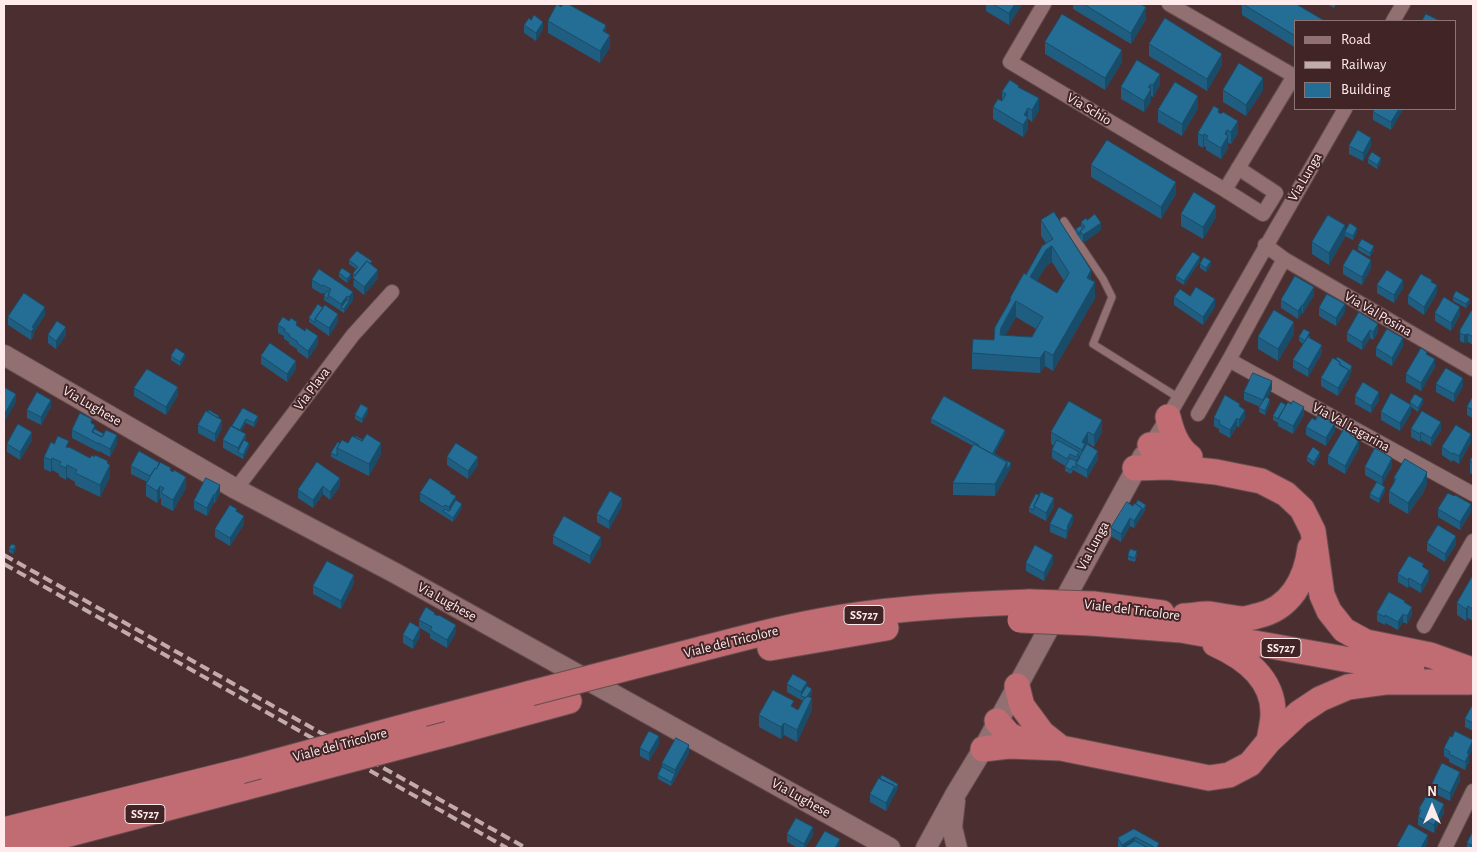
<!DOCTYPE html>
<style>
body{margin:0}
#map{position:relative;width:1477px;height:852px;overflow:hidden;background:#4b2e30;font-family:"Alegreya Sans",sans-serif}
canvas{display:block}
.frame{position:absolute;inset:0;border:5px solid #ffebec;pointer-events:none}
.legend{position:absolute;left:1294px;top:20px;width:162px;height:90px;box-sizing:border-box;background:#402426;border:1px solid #8c7475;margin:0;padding:6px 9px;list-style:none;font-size:15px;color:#ffebec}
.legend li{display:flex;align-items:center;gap:10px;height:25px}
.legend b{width:25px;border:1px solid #8c7475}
.north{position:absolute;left:1407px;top:782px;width:50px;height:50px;-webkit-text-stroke:4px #402426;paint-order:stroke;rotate:0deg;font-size:14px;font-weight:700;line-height:20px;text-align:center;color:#ffebec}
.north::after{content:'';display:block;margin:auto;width:18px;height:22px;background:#ffebec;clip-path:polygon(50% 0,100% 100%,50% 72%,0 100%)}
</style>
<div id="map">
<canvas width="1477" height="852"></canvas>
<div class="frame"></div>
<ul class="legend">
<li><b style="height:6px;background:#927072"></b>Road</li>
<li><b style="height:6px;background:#c2abac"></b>Railway</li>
<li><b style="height:14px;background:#246d95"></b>Building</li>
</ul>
<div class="north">N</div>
</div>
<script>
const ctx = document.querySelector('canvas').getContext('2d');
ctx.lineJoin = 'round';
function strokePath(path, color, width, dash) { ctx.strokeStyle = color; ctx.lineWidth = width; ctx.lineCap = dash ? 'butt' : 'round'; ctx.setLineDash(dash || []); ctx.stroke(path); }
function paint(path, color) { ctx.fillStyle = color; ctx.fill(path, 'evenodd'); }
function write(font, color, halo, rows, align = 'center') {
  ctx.font = font + ' "Alegreya Sans",sans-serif'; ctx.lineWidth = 4; ctx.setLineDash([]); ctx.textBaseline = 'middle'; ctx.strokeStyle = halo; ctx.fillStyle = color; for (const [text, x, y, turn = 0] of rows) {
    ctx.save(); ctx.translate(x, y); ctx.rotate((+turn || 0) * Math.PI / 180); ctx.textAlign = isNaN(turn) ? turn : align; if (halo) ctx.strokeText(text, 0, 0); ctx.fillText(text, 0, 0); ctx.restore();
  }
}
const lane = new Path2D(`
 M1064,221L1103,279L1112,297L1093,344L1179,398`);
const street = new Path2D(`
 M1044,4L1010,62L1225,190L1294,76
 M1169,4L1296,77
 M1393,21L1403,4
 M1225,190L1263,214L1276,193L1238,168
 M1284,259L1473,369
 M1229,360L1473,494
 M1198,414L1229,360L1284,259L1265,245
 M1150,445L1168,417L1345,109
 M236,489L353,335L392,292
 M1424,626L1473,541
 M1445,848L1473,791`);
const secondary = new Path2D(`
 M4,355L236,489L395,573L890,848
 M955,801L952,827L957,848
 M926,848L955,795L983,749L1143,456`);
const highway = new Path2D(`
 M1168,417C1172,433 1177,447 1190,457
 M1135,468L1169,467L1216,472L1261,481L1286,494L1302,509L1313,531L1322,595L1329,611L1344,630L1366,642L1430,655L1472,670
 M1180,468C1165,462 1158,460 1150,445C1165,445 1175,449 1188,456
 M1093,604L1162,613
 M1184,616C1192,616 1200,614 1207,614C1219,615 1230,618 1242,619C1247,619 1252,617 1257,616C1290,609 1306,580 1310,548
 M1091,623L1181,630L1412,671
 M1215,644C1244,657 1274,679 1273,714C1273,723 1270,733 1269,741
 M770,648L886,628
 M701,649C740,639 780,628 820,621C888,608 961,604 1030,602
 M1017,686L1022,706L1042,733L1061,748
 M997,721L1009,735L1034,745
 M414,724L531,693
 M448,734L569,701
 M983,749L1009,746L1061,748L1209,778L1229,775L1250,764L1269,741L1299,713L1320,699L1348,687L1385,682H1470
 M4,830L241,771
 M16,848L274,780`);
const rail = new Path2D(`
 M4,555L526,848
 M4,564L507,848`);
const highwayBridge = new Path2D(`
 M1030,602L1093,604
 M1020,620L1091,623
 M531,693L701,649
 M241,771L414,724
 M274,780L448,734`);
const wall = new Path2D(`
 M986,4H1022L1009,25L986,11Z
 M1073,4H1140L1146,19L1131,44L1073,9Z
 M1242,4L1296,21V48L1242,15Z
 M1327,4H1336L1334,8Z
 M531,20L543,29L536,41L524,33V25Z
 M548,21L610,47L600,63L548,33Z
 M1045,42L1122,62L1105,90L1045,54Z
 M1149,44L1222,65L1207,91L1149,56Z
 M1137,60L1160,85L1153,97L1151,96V101L1144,112L1121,99V87Z
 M1019,88L1039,110L1032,122L1028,119V129L1023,137L993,119V107L1002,100V92Z
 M1223,90H1263L1246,116L1223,102Z
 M1198,108L1182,136L1158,122V110Z
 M1403,109L1391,130L1373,120V112Z
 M1219,113L1238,133L1231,144L1228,143V148L1221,159L1206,150V147L1204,146L1203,148L1198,145V133Z
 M1349,146H1371L1363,161L1349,154Z
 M1368,159L1381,162L1377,169L1368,163Z
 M1091,165L1176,194L1161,219L1091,177Z
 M1181,214L1216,217L1203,239L1181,226Z
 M1041,220L1091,280L1095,298L1053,371L1045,366L1040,373L972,369V353L994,340L1010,301V298L1046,243L1041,236ZM1052,262L1064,281L1057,293L1037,281L1046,266ZM1016,317L1036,329L1032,337L1005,336Z
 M1087,220L1101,230L1083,243L1076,233V229L1081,226V222Z
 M1345,231L1357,232L1353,240L1345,236V237L1329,265L1312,254V242Z
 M1358,246L1374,250L1370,257L1358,250Z
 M349,260L372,265L378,278L364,295L353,286L354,278L353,277V273L356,269L349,264Z
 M1200,261L1184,285L1176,280V276Z
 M1200,264L1211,265L1206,272L1200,268Z
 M1343,266L1371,268L1362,285L1343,274Z
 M319,269L353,300L344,313L324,300V296L326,295L323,293L322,294L312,288V280Z
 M339,273L351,278L347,283L339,277Z
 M1432,282L1437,293L1424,315L1408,304V296Z
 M1377,285L1403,288L1394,303L1377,293Z
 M1314,295L1303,313H1302L1298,319L1281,308V300Z
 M1190,296L1215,307L1203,325L1174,305V297Z
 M1453,297L1470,303L1466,308L1453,301Z
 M1319,308L1345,312L1336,326L1319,316Z
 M1473,310V345L1468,342L1464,343L1460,341V330Z
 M1359,312L1378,332L1373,340L1370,338L1362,350L1347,341V333Z
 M1435,313L1460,315L1451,331L1435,321Z
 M45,315L34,332V336L31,340L8,325V317Z
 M309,318L338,322L329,336L309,322Z
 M278,325L297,326L318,344L308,359L297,351V349L289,344V342L284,339V336L278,333Z
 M1294,334L1278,361L1258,349V337Z
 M48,335H66L56,349L48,343Z
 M1310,336L1309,338L1322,353L1308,377L1293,368V360L1303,344L1299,341V337Z
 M1403,346L1392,366L1376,356V348Z
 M1427,354L1435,367L1421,391L1406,382V374Z
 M171,356L185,358L180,366L171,360Z
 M261,356L296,369L287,382L261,364Z
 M1352,370L1349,376V378L1338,396L1321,386V378Z
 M1436,384L1463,386L1454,402L1436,392Z
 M134,388L178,395L166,415L134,396Z
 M1272,389L1267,398L1270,403L1265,415L1259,412V408L1260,407L1244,400V392Z
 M1355,396L1379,400L1371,413L1355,404Z
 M1473,396V418L1467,415V407Z
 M1410,402L1423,403L1418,412L1411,407V413L1400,431L1381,420V412L1410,405Z
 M51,407L41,425L27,418V410Z
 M1240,407L1245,418L1239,427L1237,426L1230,438L1219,432V429L1214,426V418Z
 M243,408L258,420L254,427L246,423L241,431L249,447L243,459L223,448V440L232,426Z
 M368,412L362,423L355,419V415Z
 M1304,415L1293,434L1278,426V423L1273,420V416Z
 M219,419L222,428L215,442L198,433V425Z
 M931,419L1005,434L994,454L1011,467L995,496L953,495V483L973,446L931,423Z
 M92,424L95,429L104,434L117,443L110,457L99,451V452L72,438V430Z
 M1306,427L1335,431L1326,446L1306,435Z
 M1411,429L1441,430L1431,446L1421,440L1420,442L1411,437Z
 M1051,432H1102L1094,447L1088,443L1087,444L1098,459L1087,478L1073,470L1071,474L1065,471V466L1052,458V450L1054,446L1051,444Z
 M1351,436L1359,448L1345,474L1328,464V456Z
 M32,440L20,460L7,452V444Z
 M1471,442L1459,464L1453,460L1452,462L1442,455V447Z
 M340,443H348L381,454L369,476L331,457V453Z
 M54,444L69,447L90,458L108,464L110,477L100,497L75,485V482L67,477L66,480L59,476V474L52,470L51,472L44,469V457Z
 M1473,455V475L1470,473V461Z
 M1320,456L1314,466L1307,461V457Z
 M447,457L478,465L468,479L447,465Z
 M317,462L340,486L330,500L323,494L313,508L298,498V490Z
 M131,466L171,471L186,488L173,511L161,505V498H160L157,503L146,496V484L147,482L131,474Z
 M1392,466L1382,485L1365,475V467Z
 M206,478L220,493L215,503L214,502L207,516L194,509V501Z
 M1394,478L1427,484L1423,493L1408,514L1389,503V491L1394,483Z
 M1385,491L1379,503L1370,498V494Z
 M420,493L451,494L462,508L453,522L420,501Z
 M1036,494L1054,506L1046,521L1029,512V508Z
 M622,506L609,529L597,522V514Z
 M1133,506L1146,509L1134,528L1130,526L1121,542L1111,536V528Z
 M1438,509L1471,512L1460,530L1438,517Z
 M237,512L244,524L230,546L215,537V529Z
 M1073,522L1068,532V536L1066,539L1050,532V524Z
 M553,536L601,545L590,564L553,544Z
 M1427,543L1456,544L1445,562L1427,551Z
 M9,548L16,550L13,554L9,552Z
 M1137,555L1135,562L1128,560V556Z
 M1026,563H1053L1044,581L1026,571Z
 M1424,567L1429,579L1421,593L1409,586L1408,588L1398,582V574Z
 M1473,575V621L1468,618L1466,621L1457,615V603Z
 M354,583L341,609L313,594V586Z
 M1405,603L1412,615L1407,624L1403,622L1398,630L1385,623V625L1377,621V613Z
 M435,614L456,633L447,648L430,638V634L420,628V636L413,649L403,643V635L419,627V620Z
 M787,684L807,686L812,693L810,697L812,710L797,742L784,735L781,739L759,727V715L794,708L798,710L803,701L787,692Z
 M1473,704V731L1465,727V719Z
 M1452,737L1473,740V748L1469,756V762L1465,770L1449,762V759L1444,756V748Z
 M659,744L649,761L640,756V748Z
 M689,753L671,786L658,779V775L662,767V763Z
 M1460,780L1450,801L1432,792V784Z
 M898,788L886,811L870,802V794Z
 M1419,809L1444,812L1434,833L1418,825V817L1419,814Z
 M1134,829L1159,848H1118V838Z
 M1473,831V848H1467V843Z
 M787,834L813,835L805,848H798L787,842Z`);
const shadedWall = new Path2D(`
 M1015,4H1022L1009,25V13Z
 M1146,7V19L1131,44V33Z
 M543,22V29L536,41V33Z
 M606,25V37L603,31Z
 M610,35V47L600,63V51Z
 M1122,50V62L1105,90V78Z
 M1222,54V65L1207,91V79Z
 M1160,74V85L1153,97V85Z
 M1263,78V90L1246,116V105Z
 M1151,84V101L1144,112V101Z
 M1198,96V108L1182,136V124Z
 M1039,98V110L1032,122V110Z
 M1028,108V129L1023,137V125L1024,115Z
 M1399,109H1403V110L1391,130V122Z
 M1238,121V133L1231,144V132Z
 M1227,130V138L1228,136V148L1221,159V148L1225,134Z
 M1204,134V146L1203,148V136Z
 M1371,138V146L1363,161V153Z
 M1381,158V162L1377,169V165Z
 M1176,182V194L1161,219V207Z
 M1216,206V217L1203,239V227Z
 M1101,223V230L1083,243V235Z
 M1345,225V237L1329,265V253Z
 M1357,228V232L1353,240V236Z
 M1052,246V262L1046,266L1030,293V277L1046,250Z
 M1374,246V250L1370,257V253Z
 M1200,257V261L1184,285V281Z
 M1371,260V268L1362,285V277Z
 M1211,261V265L1206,272V268Z
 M378,270V278L364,295V287Z
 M1091,270V286L1087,278Z
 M351,274V278L347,283V279Z
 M1403,280V288L1394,303V295Z
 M1095,282V298L1053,371V355Z
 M1437,285V293L1424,315V307Z
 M1314,287V295L1303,313V305Z
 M353,292V300L344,313V309L349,301V297Z
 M347,296V304L341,308V304Z
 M1215,299V307L1203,325V317Z
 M1470,299V303L1466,308V304Z
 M1016,301V317L1001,344V328Z
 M1345,304V312L1336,326V318Z
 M1302,305V313L1298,319V311Z
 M45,307V315L34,332V336L31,340L32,327Z
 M1460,307V315L1451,331V323Z
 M338,314V322L329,336V328Z
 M1294,322V334L1278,361V349Z
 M1378,324V332L1373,340V332Z
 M66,327V335L56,349V341Z
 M1370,330V338L1362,350V342Z
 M1468,334V342L1464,343V335Z
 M318,336V344L308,359V351Z
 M1403,338V346L1392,366V358Z
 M1322,345V353L1308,377V369Z
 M1045,351V366L1040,373V358Z
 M185,354V358L180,366V362Z
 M1435,359V367L1421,391V383Z
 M296,361V369L287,382V374Z
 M1352,366V370L1349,376V378L1338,396V388Z
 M1463,378V386L1454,402V394Z
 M1272,381V389L1263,408V400Z
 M178,387V395L166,415V407Z
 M1379,392V400L1371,413V406Z
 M16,394V402L4,423V415Z
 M1270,399V403L1265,415V411Z
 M1423,399V403L1418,412V408Z
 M51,400V407L41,425V417Z
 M1411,405V413L1400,431V423Z
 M1304,407V415L1293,434V426Z
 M368,408V412L362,423V419Z
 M1245,410V418L1239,427V420Z
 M258,416V420L254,427V423Z
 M1237,418V426L1230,438V430Z
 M246,419V423L239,435V431Z
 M222,420V428L215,442V434Z
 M1102,420V432L1094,447V435Z
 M1441,422V430L1431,446V438Z
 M1335,423V431L1326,446V438Z
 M1005,430V434L993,457V453Z
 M32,432V440L20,460V452Z
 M1088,432V443L1085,448L1082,461V442Z
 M1421,432V440L1420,442V434Z
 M246,434V442L238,452V448Z
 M1471,434V442L1459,464V456Z
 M117,435V443L110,457V449Z
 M1359,440V448L1345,474V466Z
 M249,443V447L243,459V455Z
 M381,443V454L369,476V464Z
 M1098,451V459L1087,478V470Z
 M1320,452V456L1314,466V462Z
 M478,457V465L468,479V471Z
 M52,458V470L51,472V460Z
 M1392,458V466L1382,485V477Z
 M108,461V469L110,465V477L100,497V485Z
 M1007,462L1011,463V467L995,496V484Z
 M67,465V477L66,480V468Z
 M1427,472V484L1423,493L1408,514V503Z
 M186,477V488L173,511V500Z
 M340,478V486L330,500V492Z
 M220,485V493L215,503V495Z
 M160,486V498L157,503V491Z
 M323,486V494L313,508V500Z
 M1385,487V491L1379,503V499Z
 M214,494V502L207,516V508Z
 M456,496V504L449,515V507Z
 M622,498V506L609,529V521Z
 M1054,498V506L1046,521V513Z
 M462,504V508L453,522V518Z
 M1471,504V512L1460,530V522Z
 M1146,505V509L1134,528V521L1142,508Z
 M1073,515V522L1068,532V536L1066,539L1067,527Z
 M244,516V524L230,546V538Z
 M1130,518V526L1121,542V534Z
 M1456,536V544L1445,562V554Z
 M601,537V545L590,564V556Z
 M16,546V550L13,554V550Z
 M1053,555V563L1044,581V573Z
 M1429,571V579L1421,593V585Z
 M354,575V583L341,609V601Z
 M1409,578V586L1408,588V580Z
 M1468,606V618L1466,621V609Z
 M1412,607V615L1407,624V616Z
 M1403,614V622L1398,630V622Z
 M456,625V633L447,648V640Z
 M420,628V636L413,649V641Z
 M807,682V690L801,696V692Z
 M812,689V693L806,703V699Z
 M812,698V710L797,742V730Z
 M784,723V735L781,739V727Z
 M659,736V744L649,761V753Z
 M1473,740V748L1469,756V762L1465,770L1467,753Z
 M689,745V753L675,778V770Z
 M1460,772V780L1450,801V793Z
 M675,774V778L671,786V782Z
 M898,784V788L886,811V803L895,786Z
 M1444,804V812L1434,833V825Z
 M813,827V835L805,848H804V844Z
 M1428,835V843L1425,848H1421Z
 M1135,837V848H1122V845Z
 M840,839L839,848H835Z`);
const building = new Path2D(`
 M557,4L561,7L563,4H568L606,25L603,31L610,35L600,51L548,21Z
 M993,4H1015L1009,13Z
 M1084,4H1140L1146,7L1131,33Z
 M1243,4H1296L1325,21H1296V36Z
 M1062,14L1122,50L1105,78L1045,42Z
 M1426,14L1440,21H1422Z
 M534,15L543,22L536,33L524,25L529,18L531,20Z
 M1165,18L1222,54L1207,79L1149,44Z
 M1137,60L1160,74L1153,85L1151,84L1148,87L1151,89L1144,101L1121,87Z
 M1239,63L1263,78L1246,105L1223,90Z
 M1010,80L1019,86L1018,87L1039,98L1032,110L1028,108L1024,115L1028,117L1023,125L993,107L998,99L1002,101L1006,94L1002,92Z
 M1175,82L1198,96L1182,124L1158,110Z
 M1214,106L1219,109L1218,112L1221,114L1223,112L1238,121L1231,132L1227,130L1225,134L1228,136L1221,148L1206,139L1208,136L1204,134L1203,136L1198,133Z
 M1375,109H1399L1391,122L1373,112Z
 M1358,130L1371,138L1363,153L1349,146Z
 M1107,140L1176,182L1161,207L1091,165Z
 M1372,152L1381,158L1377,165L1368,159Z
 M1194,192L1216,206L1203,227L1181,214Z
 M1054,212L1091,270L1087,278L1095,282L1053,355L1045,351L1040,358L972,353L973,339L994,340L995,327L1011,299L1010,298L1024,273L1026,275L1042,246L1053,239L1041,220ZM1052,246L1069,273L1057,293L1030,277L1046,250ZM1016,301L1043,317L1032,337L1000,335L1001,328Z
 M1095,214L1101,223L1083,235L1080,231L1085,227L1081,222L1086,218L1087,220Z
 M1328,215L1345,225L1329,253L1312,242Z
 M1350,223L1357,228L1353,236L1345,232Z
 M1081,226L1083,229L1080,231V235L1076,229Z
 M1362,239L1374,246L1370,253L1358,246Z
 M1353,249L1371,260L1362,277L1343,266Z
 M357,251L372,261L370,264L367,261L355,276L353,273L358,267L349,260Z
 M1193,252L1200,257L1184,281L1176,276Z
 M1204,257L1211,261L1206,268L1200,264Z
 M367,261L378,270L364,287L353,278Z
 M342,268L351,274L347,279L339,273Z
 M319,269L353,292L349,297L347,296L341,304L328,295L331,289L323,285L322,286L312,280Z
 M1387,270L1403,280L1394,295L1377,285Z
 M1421,274L1432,280L1431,282L1437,285L1424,307L1408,296Z
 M1295,276L1314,287L1303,305H1302L1298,311L1281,300Z
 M1196,287L1215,299L1203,317L1174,297L1180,289L1190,296Z
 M328,291L330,292L328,295V299L324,296Z
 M1456,291L1470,299L1466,304L1453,297Z
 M24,293L45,307L32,327L34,328L31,332L8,317Z
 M1327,294L1345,304L1336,318L1319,308Z
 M1444,297L1460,307L1451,323L1435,313Z
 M347,300L349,301L344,309L341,308Z
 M318,304L323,308L315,319V323L309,318Z
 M325,305L338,314L329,328L315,319Z
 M1274,310L1294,322L1278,349L1258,337Z
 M1472,310H1473V337L1468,334L1464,335L1460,333V330Z
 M1359,312L1378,324L1373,332L1370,330L1362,342L1347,333Z
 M283,317L289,321L291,318L297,322L296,325L305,331L306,328L318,336L308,351L297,343L298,342L289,336L290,335L284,331L285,329L278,325Z
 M57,321L66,327L56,341L48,335Z
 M1304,329L1310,332L1305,341L1299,337Z
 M1387,329L1403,338L1392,358L1376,348Z
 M1308,337L1322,345L1308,369L1293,360Z
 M270,343L296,361L287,374L261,356Z
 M176,348L185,354L180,362L171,356Z
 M1421,348L1427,352L1426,354L1435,359L1421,383L1406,374Z
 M1338,357L1352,366L1349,372V370L1340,365V362L1336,359Z
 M1333,358L1340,362L1339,364L1349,370L1338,388L1321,378Z
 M1446,368L1463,378L1454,394L1436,384Z
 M147,369L178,387L166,407L134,388Z
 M1253,373L1272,381L1263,400L1244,392Z
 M1363,382L1379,392L1371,406L1355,396Z
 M4,387L16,394L4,415Z
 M37,392L51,400L41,417L27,410Z
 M1391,393L1411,405L1400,423L1381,412Z
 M1415,394L1423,399L1418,408L1410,402Z
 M1225,395L1240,404L1239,406L1245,410L1239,420L1237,418L1230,430L1219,424L1220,421L1214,418Z
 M944,396L1005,430L993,453L1011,463L1007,470V462L978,446L979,445L931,419Z
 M1473,396V410L1467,407Z
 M1266,397L1270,399L1265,411L1259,408Z
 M1069,401L1102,420L1094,435L1088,432L1082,442L1085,444L1082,450L1051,432Z
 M1293,401L1304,407L1293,426L1278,418L1288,402L1291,404Z
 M1281,402L1286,405L1278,419L1273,416Z
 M361,404L368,408L362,419L355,415Z
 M243,408L258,416L254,423L246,419L240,430L232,426Z
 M209,410L219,416L218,418L208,412Z
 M206,411L222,420L215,434L198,425Z
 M1422,411L1441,422L1431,438L1421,432L1420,434L1411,429Z
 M80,413L92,419L91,423L95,425L92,432L102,437L106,430L117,435L110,449L99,443V444L72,430Z
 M1319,414L1335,423L1326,438L1306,427L1312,418L1315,420Z
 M18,424L32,432L20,452L7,444Z
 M1456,425L1471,434L1459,456L1453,453L1452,454L1442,447Z
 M231,426L246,434L238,448L223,440Z
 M95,429L104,434L102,437L93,432Z
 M1344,429L1351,433L1350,435L1359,440L1345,466L1328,456Z
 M367,434L381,443L369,464L337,448L342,440L348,443L352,436L362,441Z
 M58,436L69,441L66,447L68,448L69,447L90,458L92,455L94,457L95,455L108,461L107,463L110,465L100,485L75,473L77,470L67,465L66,468L59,465L61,462L52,458L51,460L44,457L51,442L54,444Z
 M356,436L363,440L362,441L355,437Z
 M244,440L249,443L243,455L238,452Z
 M1057,440L1079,452L1076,457L1070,454L1067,459L1052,450Z
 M338,442L340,443L337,448V456L331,453Z
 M456,443L478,457L468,471L447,457Z
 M974,444L1007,462L995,484L953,483Z
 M1087,444L1098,451L1087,470L1076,464Z
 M1313,447L1320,452L1314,462L1307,457Z
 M1375,448L1392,458L1382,477L1365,467Z
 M139,451L160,463L156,469L155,468L150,476L131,466Z
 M1473,455V463L1470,461Z
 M1079,456L1080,457L1076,464V468L1073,466L1071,470L1065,467L1070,458L1076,461Z
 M1405,459L1427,472L1423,481L1408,503L1389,491L1396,479L1394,478Z
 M160,462L171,468L170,470L173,472L174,470L186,477L173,500L161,493L164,488L160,486L157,491L146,484L155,468L156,469Z
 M317,462L340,478L330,492L323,486L313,500L298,490Z
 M206,478L220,485L215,495L214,494L207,508L194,501Z
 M430,478L451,492L450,493L456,496L449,507L445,505L443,507L420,493Z
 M1377,482L1385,487L1379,499L1370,494Z
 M610,491L622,498L609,521L597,514Z
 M1041,492L1054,498L1046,513L1034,506Z
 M1448,493L1454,496L1455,495L1471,504L1460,522L1438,509Z
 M1036,494L1040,495L1034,506V510L1029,508Z
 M456,500L462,504L453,518L443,511L445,509L449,511Z
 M1138,500L1146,505L1142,511V508L1136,504Z
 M1127,502L1133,506L1134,503L1142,508L1134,521L1130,518L1121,534L1111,528Z
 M230,505L237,509L236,511L244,516L230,538L215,529Z
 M1059,507L1073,515L1067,527L1068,528L1066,531L1050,524Z
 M564,516L601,537L590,556L553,536Z
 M1438,525L1456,536L1445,554L1427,543Z
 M12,544L16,546L13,550L9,548Z
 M1035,545L1053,555L1044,573L1026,563Z
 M1130,549L1137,551L1135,558L1128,556Z
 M1409,556L1424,564L1422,566L1429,571L1421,585L1409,578L1408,580L1398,574Z
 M327,561L354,575L341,601L313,586Z
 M1473,575V609L1468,606L1466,609L1457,603Z
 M1389,592L1405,601L1404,602L1412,607L1407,616L1403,614L1398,622L1385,615V617L1377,613Z
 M426,607L435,613L434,614L438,616L439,615L456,625L447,640L430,630L432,627L419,620Z
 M410,622L420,628L413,641L403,635Z
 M793,674L807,682L801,692L787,684Z
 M807,686L812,689L806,698L801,696Z
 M773,690L794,701L791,706L798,710L805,697L806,698L807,696L812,698L797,730L784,723L781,727L759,715Z
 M1473,704V723L1465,719Z
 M649,731L659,736L649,753L640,748Z
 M1455,731L1473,740L1467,753L1469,754L1465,762L1449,754L1450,752L1444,748L1450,736L1452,737Z
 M676,738L689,745L675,770L662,763Z
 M1442,763L1460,772L1450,793L1432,784Z
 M662,767L675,774L671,782L658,775Z
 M882,775L898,784L895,790V786L880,779Z
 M879,778L895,786L886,803L870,794Z
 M1427,795L1444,804L1434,825L1418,817L1421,810L1419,809Z
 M796,818L813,827L804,844L787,834Z
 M1409,824L1428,835L1421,848H1402L1397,846Z
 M1134,829L1159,843L1157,848H1154V847L1135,837L1122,845L1118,838Z
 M825,831L840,839L835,848H815Z
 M1473,831V846L1467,843Z
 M1135,841L1148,848H1124Z`);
const shields = [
 [864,615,40],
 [1281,648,40],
 [145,814,40]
];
const shieldNames = [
 ["SS727",864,615],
 ["SS727",1281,648],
 ["SS727",145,814]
];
const streetNames = [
 ["Via Schio",1089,109,31],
 ["Via Lunga",1305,177,-60],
 ["Via Val Posina",1378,314,30],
 ["Via Plava",312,389,-53],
 ["Via Lughese",92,406,30],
 ["Via Val Lagarina",1351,427,29],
 ["Via Lunga",1093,546,-62],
 ["Via Lughese",447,602,29],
 ["Viale del Tricolore",1132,610,7],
 ["Viale del Tricolore",731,642,-14],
 ["Viale del Tricolore",340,745,-15],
 ["Via Lughese",801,798,29]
];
strokePath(lane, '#664d4f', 9);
strokePath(street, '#664d4f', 16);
strokePath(secondary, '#664d4f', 22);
strokePath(highway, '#664d4f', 27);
strokePath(lane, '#927072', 7);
strokePath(street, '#927072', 14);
strokePath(secondary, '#927072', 20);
strokePath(highway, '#c16b72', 25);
strokePath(rail, '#c2abac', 4, [10, 5]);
strokePath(highwayBridge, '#664d4f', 27, []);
strokePath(highwayBridge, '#c16b72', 25);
paint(wall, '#1f5e80');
paint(shadedWall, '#194c68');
paint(building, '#246d95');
strokePath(building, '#194c68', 1);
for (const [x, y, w] of shields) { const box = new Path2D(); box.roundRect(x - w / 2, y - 9.5, w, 19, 4); ctx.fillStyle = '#402426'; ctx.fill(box); strokePath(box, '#ffebec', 1); }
write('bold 12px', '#ffebec', null, shieldNames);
write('14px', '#ffebec', '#402426', streetNames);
</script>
